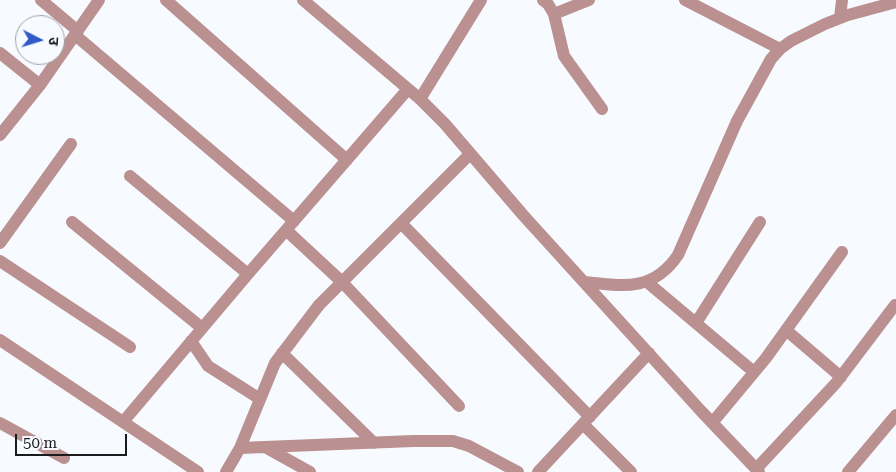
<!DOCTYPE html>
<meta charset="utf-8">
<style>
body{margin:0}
#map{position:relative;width:896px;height:472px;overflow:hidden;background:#f7fbff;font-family:"Roboto Serif","Noto Sans Devanagari",serif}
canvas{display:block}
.north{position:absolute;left:15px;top:15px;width:50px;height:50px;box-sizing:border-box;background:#f7fbff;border:1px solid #9fa1a4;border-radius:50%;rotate:95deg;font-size:14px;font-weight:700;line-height:20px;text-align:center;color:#1a1b1c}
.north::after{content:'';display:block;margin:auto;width:18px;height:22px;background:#3159c9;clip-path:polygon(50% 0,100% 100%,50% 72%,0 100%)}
.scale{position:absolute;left:15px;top:434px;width:112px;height:22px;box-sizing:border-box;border:2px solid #1a1b1c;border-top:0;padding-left:6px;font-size:15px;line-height:18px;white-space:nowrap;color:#1a1b1c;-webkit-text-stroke:4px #f7fbff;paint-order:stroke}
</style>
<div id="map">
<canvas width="896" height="472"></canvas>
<div class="north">उ</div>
<div class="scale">50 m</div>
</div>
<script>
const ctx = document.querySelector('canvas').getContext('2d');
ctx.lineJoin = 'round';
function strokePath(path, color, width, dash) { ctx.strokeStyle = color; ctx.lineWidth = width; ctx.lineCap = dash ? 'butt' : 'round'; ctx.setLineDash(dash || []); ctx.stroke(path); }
const minor = new Path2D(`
 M41,0L78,31
 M166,0L347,160
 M303,0L420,99L445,124L523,215L701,411L759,472
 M543,0L548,4L554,14L564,56L602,109
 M685,0L780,49
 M554,14L589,0
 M840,18L842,0
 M75,35L294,221
 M0,53L40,85
 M420,99L481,0
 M0,135L40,85L99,0
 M130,176L248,274
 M72,222L202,328
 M401,223L590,417
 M286,230L342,282L459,406
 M0,243L71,144
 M0,261L130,347
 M584,282C623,286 653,292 678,255L737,121L771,59L780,49L791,41L825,24L848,15L896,2
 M647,282L754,372
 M696,323L760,222
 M786,330L841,377
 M0,340L198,472
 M191,341L208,366L260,399
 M282,353L374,443
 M123,422L248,274L408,89
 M0,423L64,458
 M712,423L766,358L842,252
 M583,424L631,472
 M265,447L310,472
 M240,448L413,441H453L469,446L518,472
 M756,469L836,383L895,305
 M226,472L240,448L275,363L319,305L470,154
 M538,472L649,353
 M848,472L896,415`);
strokePath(minor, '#bb9091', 12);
</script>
